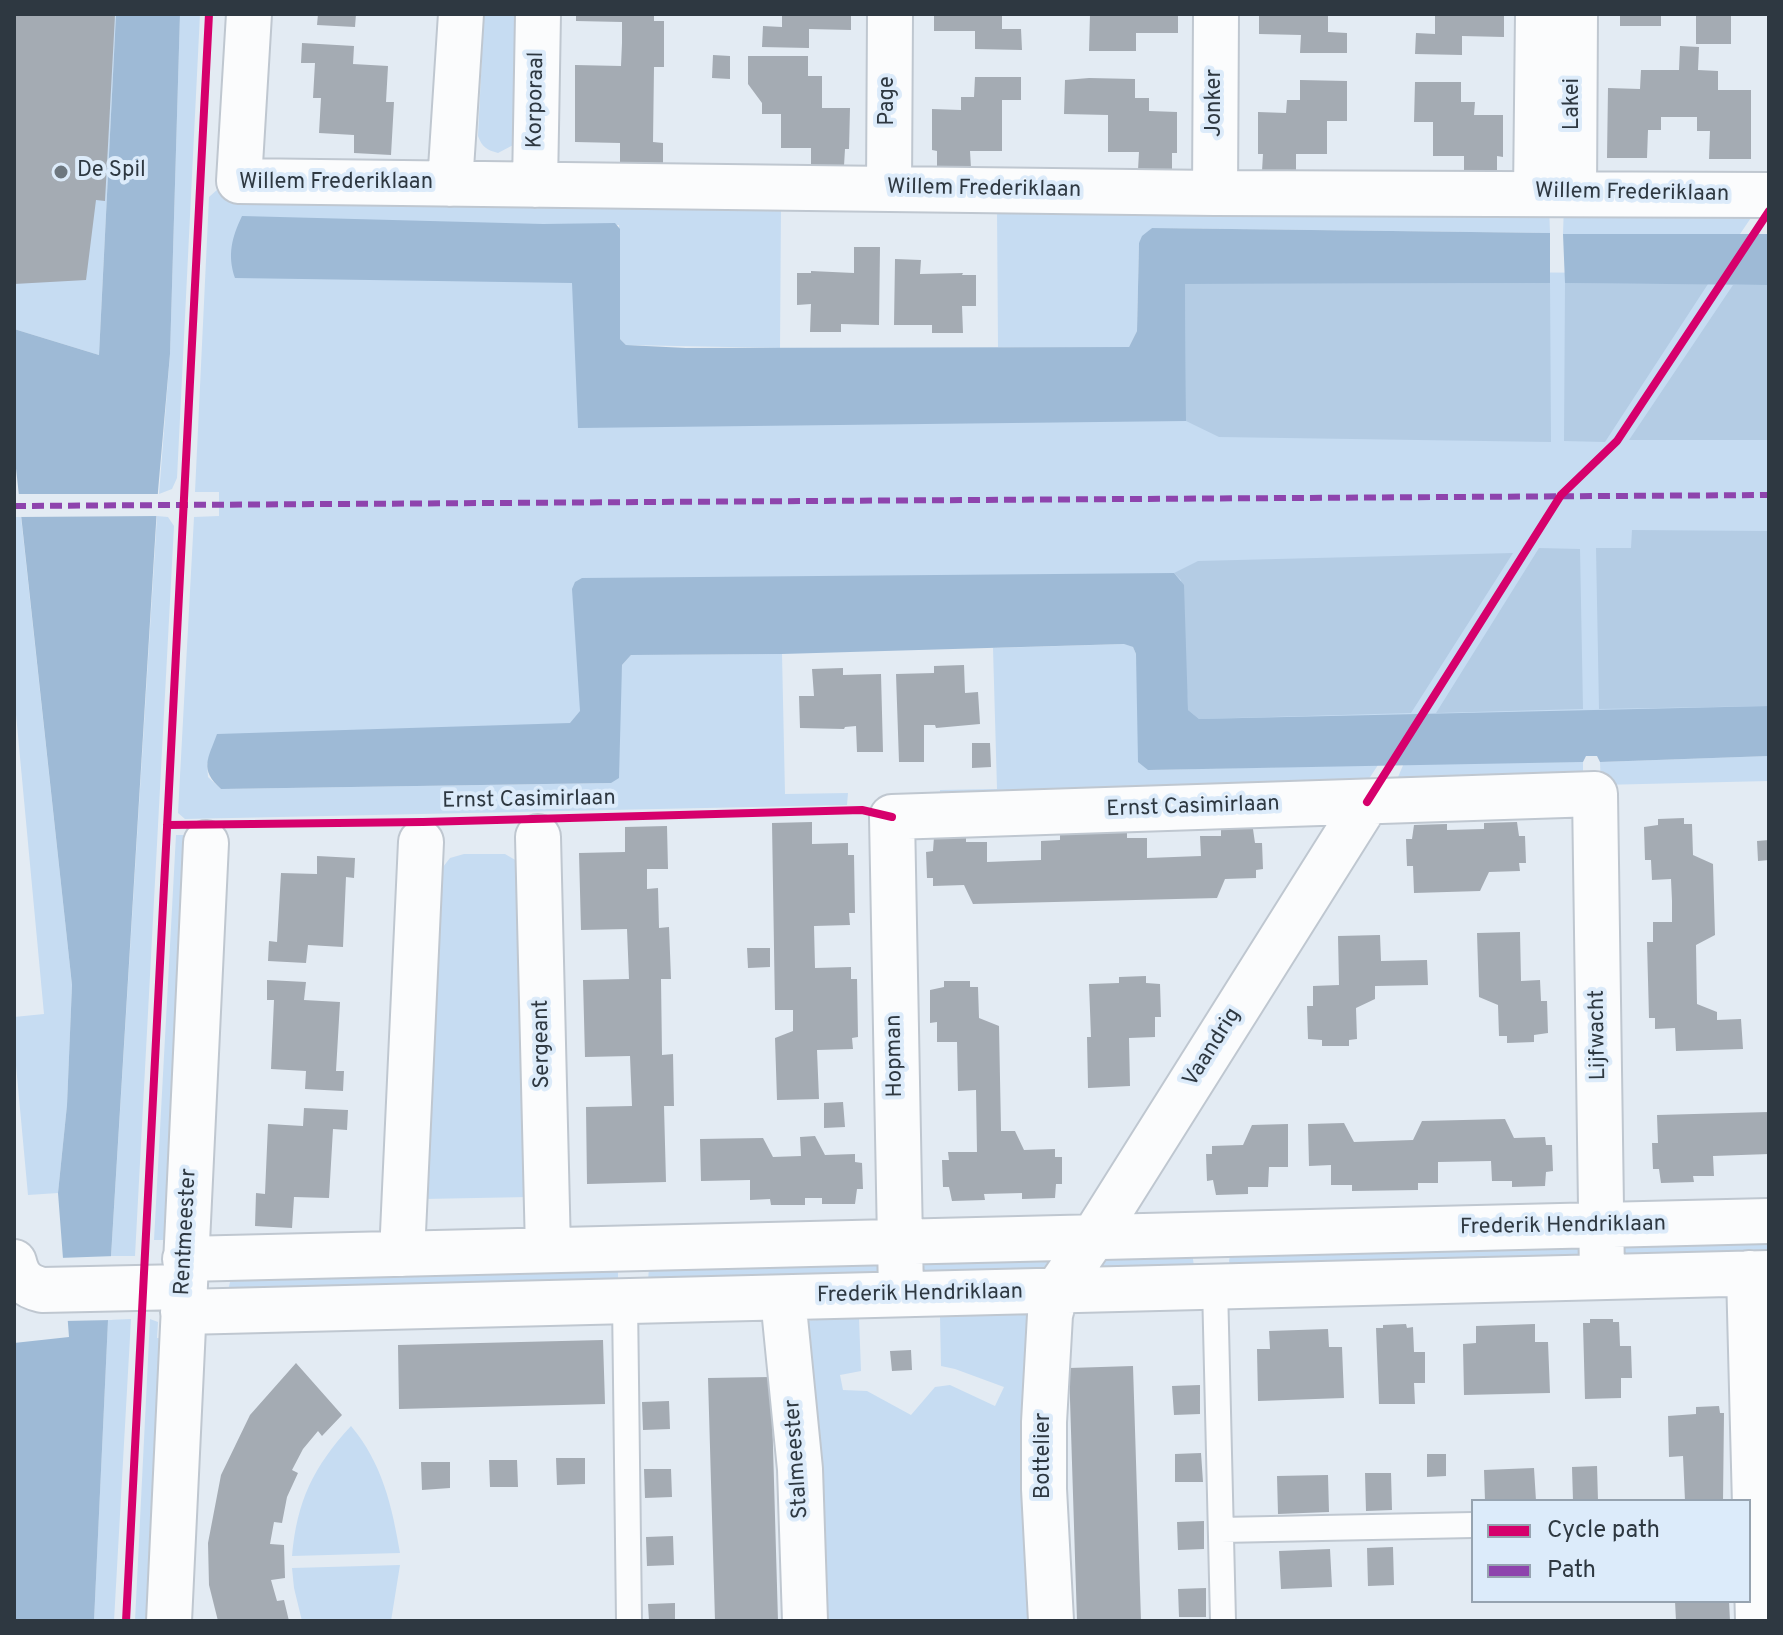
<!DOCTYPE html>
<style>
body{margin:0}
#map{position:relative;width:1783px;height:1635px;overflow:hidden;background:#e3ebf3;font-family:Overpass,sans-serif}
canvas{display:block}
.frame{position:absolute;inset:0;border:16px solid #2e3841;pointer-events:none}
.legend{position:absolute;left:1471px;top:1499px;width:280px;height:104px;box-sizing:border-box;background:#dcebfa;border:2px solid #96a3b0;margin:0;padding:10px 14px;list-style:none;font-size:24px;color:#2e3841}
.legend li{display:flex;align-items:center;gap:16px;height:40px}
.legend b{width:40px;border:2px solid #96a3b0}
</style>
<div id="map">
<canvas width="1783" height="1635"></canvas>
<div class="frame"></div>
<ul class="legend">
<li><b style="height:10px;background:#d6006c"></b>Cycle path</li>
<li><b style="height:10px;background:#8e44ad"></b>Path</li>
</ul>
</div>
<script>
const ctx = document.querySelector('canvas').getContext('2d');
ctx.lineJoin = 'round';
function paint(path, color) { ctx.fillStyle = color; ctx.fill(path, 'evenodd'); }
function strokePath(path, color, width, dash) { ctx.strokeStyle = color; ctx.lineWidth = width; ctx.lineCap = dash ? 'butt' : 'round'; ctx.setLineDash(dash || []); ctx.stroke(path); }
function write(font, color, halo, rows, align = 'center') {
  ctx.font = font + ' Overpass,sans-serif'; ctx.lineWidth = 8; ctx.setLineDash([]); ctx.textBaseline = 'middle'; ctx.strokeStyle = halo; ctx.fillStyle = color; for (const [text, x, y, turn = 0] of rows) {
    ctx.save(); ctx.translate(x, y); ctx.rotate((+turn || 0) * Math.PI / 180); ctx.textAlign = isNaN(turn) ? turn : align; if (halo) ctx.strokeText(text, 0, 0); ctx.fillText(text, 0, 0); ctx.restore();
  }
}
const green = new Path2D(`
 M14,14H116L99,355L14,329Z
 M180,14H200L177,478L172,489L159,494L170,354Z
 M484,14H520L515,144L498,153C487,150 482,147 478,136Z
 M218,189L843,195L781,207L780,348L626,345L620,339L619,225L543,224L598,274L602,406L1172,411L1177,270L1769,274V730L1181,750L1180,611L607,618L608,756L207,763L208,777L221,789L611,783L622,665L631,655L782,654L785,794L848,793L847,805L185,819L178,813L194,517L219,516V492H195L209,197Z
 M1549,203L1550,233L1152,228L1139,243L1137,331L1129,347H998L997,210Z
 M1564,204L1759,206L1740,234H1563Z
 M157,516L168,517L174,526L135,1256H111Z
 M14,517H21L72,985L67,1105L58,1193L28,1195L14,1044V1017L44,1014L14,693Z
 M1125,644L1133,647L1136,654L1148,770L1378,765L1361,791L940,802V790L997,789L993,648Z
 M1769,756V781L1601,785L1600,762Z
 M1583,762V787L1397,792L1398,777L1404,763Z
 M176,835H189L170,1240H154Z
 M464,854H505L517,861L529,1197L423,1199L439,872L450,858Z
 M1769,1230V1263L1623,1259L1620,1245Z
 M1578,1238L1583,1259L1231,1267L1229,1261L1230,1255Z
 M1076,1248L1055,1280L921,1277L920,1260Z
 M1100,1248L1192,1252L1194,1266L1078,1280Z
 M877,1254L887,1278L648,1280L649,1268Z
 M618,1269V1282L228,1291L232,1273Z
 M1040,1313L1041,1621H813L796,1321L859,1318L861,1371L840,1375L843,1390L867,1391L911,1415L935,1387L950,1385L995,1406L1004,1387L955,1369L941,1366L940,1317Z
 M131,1319L114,1621H94L108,1320Z
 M150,1319L158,1322L157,1338L167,1339L153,1621H135Z
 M351,1426C382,1463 392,1505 400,1553L292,1556C297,1501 313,1467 351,1426Z
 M400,1565L391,1621H302L294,1588L292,1568Z`);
const forest = new Path2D(`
 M1550,283L1551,442L1219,437L1186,421L1185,284Z
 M1565,283L1708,284L1605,442L1564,441Z
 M1733,285H1769V440H1629Z
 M1632,530L1769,531V706L1599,709L1596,548H1631Z
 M1539,548L1580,549L1583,709L1436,713Z
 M1513,553L1411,713L1199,719L1188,710L1181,580L1174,573L1198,561Z`);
const water = new Path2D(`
 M116,14H180L170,354L158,491L111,1256L94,1621H14V1343L69,1337L58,1193L67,1105L72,985L14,450V329L99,355Z
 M242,216L543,224L615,223L620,229V339L626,345L686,348L1129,347L1137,331L1139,243L1142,236L1152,228L1550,233V283L1185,284L1186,421L578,428L572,283L235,278C227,255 232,237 242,216Z
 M1563,234H1769V285L1565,283Z
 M1174,573L1184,585L1188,710L1199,719L1769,706V756L1600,762L1597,756H1586L1583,762L1148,770L1138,762L1136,654L1133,647L1124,644L782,654L631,655L622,665L619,778L611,783L221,789C199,769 208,759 217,734L570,723L580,711L572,589L575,582L582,578Z`);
const pier = new Path2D(`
 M14,494H160V516L17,517Z
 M115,1256L112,1320L64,1321L59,1258Z`);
const building = new Path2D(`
 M14,14L115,15L105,201L96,200L86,280L14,284Z
 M318,14H356L355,27L317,25Z
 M576,14H654V21H664V67H654L653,142L663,143V165L620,164V143L575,142V65L621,66L622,43V22L576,21Z
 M782,14H851V30L809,29V48L762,47L763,26L782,27Z
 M934,14H1002V29H1021L1022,50L975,49V31H934Z
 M1090,14H1178V33H1136V51H1089Z
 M1259,14H1328V32L1347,33V53H1300L1301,35L1259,34Z
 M1435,14H1504V37L1462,36V55L1415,54L1416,33L1435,34Z
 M1620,14H1661V26H1620Z
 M1696,14H1731V44H1696Z
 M302,43L354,46L353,64L388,66L386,102H394L391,155L354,153V135L319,133L321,98H313L315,63H301Z
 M1680,46L1699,47L1698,70L1718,71V90H1751V159H1709L1710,131H1697V117H1661V130H1648L1647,158H1607L1608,88L1640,89L1641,70H1679Z
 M713,55L730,56V79L712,78Z
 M748,56H808V76H822V108H850L849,149H845L844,166H811V148H781V114H762V103L748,84Z
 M975,77H1021V100H1002V151H970L971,168H937V151L932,150V109L961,110V97H974Z
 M1089,78L1135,79V98H1149V111L1177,112V153H1172V170H1138L1139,152H1108V115L1064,114L1065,80Z
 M1300,80L1347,81V121H1327V154H1296V171H1262L1263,154H1258V112L1286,113L1287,100H1300Z
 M1415,82H1461V102H1475L1474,115H1503V157L1497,156V173H1464V156H1433V122H1414Z
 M854,247H880L879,325L841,324V332H810L811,304L797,305V273H811V271L854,273Z
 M895,259L921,260L920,274L963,273L962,275H976V306H962L963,333H932V325H894Z
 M964,665L965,693L978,692L980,724L936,728L935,725H924V762H899L896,674L934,673V666Z
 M843,668V675L881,674L883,752H857L856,726L845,727L844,729L800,728L799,696H814L812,669Z
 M972,743H990L991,767L972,768Z
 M1684,818V824H1692L1693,855L1713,864L1715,935L1696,945L1697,1004L1717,1012V1020L1741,1019L1743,1049L1676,1051L1675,1028L1655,1029V1018H1649L1647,942H1653V922H1672V901L1671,879L1652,880L1651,860H1645L1644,827L1658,825V819Z
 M812,822V844L848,843V855H854L855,913H849L850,925L814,926L815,968L851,967V979H857L858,1037L852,1038L853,1049L817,1050L819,1099L777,1100L775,1038L793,1031V1010H775L772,823Z
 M1517,822L1519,836H1525L1526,863H1519L1520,871L1489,872L1480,891L1414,893L1413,866H1407L1406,839H1412L1414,825L1447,824V830L1484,829V823Z
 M667,826L668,869H647V889L658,888L659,928L669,927L671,979H661L662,1055L673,1054L674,1106H664L666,1182L587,1184L586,1107L632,1106L630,1056L585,1057L583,980L629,979L627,929L581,930L579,853L625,852V827Z
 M1221,829H1253L1255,843H1262L1263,869L1256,870V878L1225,879L1217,898L973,904L964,885L933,886V878H927L926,852L933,851L934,837L966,836V842H987V862L1041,860V841L1060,840V834L1127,832V838H1147V858L1201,856L1200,836H1221Z
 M1769,840V860L1758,861L1757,841Z
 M317,856L355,858L354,878L346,877L343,947L308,945L306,963L268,961L269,941L277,942L281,873L317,874Z
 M1520,932L1521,981L1540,980L1541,1001H1547L1548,1033L1534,1035V1042L1507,1043V1036H1499L1498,1005L1479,997L1477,933Z
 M1380,935L1381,961L1427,960L1428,985L1375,986V999L1356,1008L1357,1039L1349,1040V1046H1322V1040L1308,1039L1307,1006H1313V986L1339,985L1338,936Z
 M747,948H770V967L748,968Z
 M1146,976V983L1160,984L1161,1017H1155V1037L1129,1038L1130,1086L1088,1088L1087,1037H1091L1089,984L1119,983V977Z
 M267,980L306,982L304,1000L340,1002L336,1071H344L343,1091L305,1089L306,1071L271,1069L274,1000H267Z
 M944,981H970V987H978L979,1018L999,1026L1001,1131H1015L1024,1150L1055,1149V1157H1062V1184H1056L1055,1198L1022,1199V1193L984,1194L985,1200L952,1201L949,1187H943L942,1160H949L948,1152H977L976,1090L958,1091L957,1042H937V1022L930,1023V990L944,987Z
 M843,1102L845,1127L824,1128V1103Z
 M304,1108L348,1110L347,1130L333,1129L329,1198L294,1197L292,1228L255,1226L256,1193L265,1194L268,1124L303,1126Z
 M1769,1112V1154L1713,1156L1714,1176H1693L1694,1182L1661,1183L1659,1169H1653L1652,1143H1658L1657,1115Z
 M1505,1119L1514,1138L1545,1137L1546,1145H1552L1553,1171L1546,1172L1545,1186L1512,1187V1181H1492L1491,1161L1438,1162V1183H1418V1190L1352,1191V1185H1331V1165L1309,1166L1308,1124L1344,1123L1354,1142L1383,1141L1413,1140L1422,1121Z
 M1288,1124V1167H1269L1268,1187H1248V1194L1216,1195L1213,1180L1207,1181L1206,1154H1212V1146L1243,1145L1252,1125Z
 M815,1136L825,1155L855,1154V1162L862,1163L863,1189H857L855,1204H822V1198H805V1205H771L770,1199L750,1200V1180L701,1181L700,1139L763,1138L773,1157L801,1156L800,1137Z
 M1590,1319H1613V1322H1619L1620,1346H1631L1632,1378H1621V1398L1585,1399L1583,1323H1590Z
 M1406,1324L1407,1328L1413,1327L1414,1352H1425V1383H1414L1415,1404H1379L1376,1328H1383V1325Z
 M1535,1324V1342H1548L1550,1393L1464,1395L1463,1344L1476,1343V1326Z
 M1328,1329L1329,1347H1342L1344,1398L1258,1401L1257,1349H1270L1269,1331Z
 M603,1340L605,1404L399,1409L398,1345Z
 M911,1350L912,1370L892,1371L890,1351Z
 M296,1363L342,1415L322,1436L318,1431L303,1449L292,1470L298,1473L287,1497L282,1523L274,1522L270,1544L284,1545L285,1578L271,1580L277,1601L284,1600L289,1621H218L209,1585L208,1543L221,1475L250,1415Z
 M1133,1366L1141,1621H1077L1069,1368Z
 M771,1377L778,1621H715L708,1378Z
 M1200,1385V1414L1174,1415L1172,1386Z
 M669,1401L670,1429L643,1430L642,1402Z
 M1719,1406L1720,1413H1724L1723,1501H1685L1683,1456L1669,1457L1668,1416L1696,1414V1407Z
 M1201,1453L1203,1482H1175V1454Z
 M1427,1454H1446V1476L1427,1477Z
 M556,1458H585V1484L557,1485Z
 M489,1460H517L518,1487H490Z
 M421,1462H450V1488L422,1490Z
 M1597,1466L1598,1501H1573L1572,1467Z
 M1534,1468L1536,1501H1485L1484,1470Z
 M644,1469H671L672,1497L645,1498Z
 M1365,1473H1391L1392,1510L1366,1511Z
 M1328,1475L1329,1512L1278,1514L1277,1476Z
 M1204,1521V1549L1178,1550L1177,1522Z
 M673,1536L674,1565L647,1566L646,1537Z
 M1393,1547L1394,1585L1368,1586L1367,1548Z
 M1330,1549L1332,1587L1281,1589L1279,1551Z
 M1206,1588V1617H1179L1178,1589Z
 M1675,1601H1729L1730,1621H1676Z
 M675,1603V1621H649L648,1604Z`);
const service = new Path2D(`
 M1215,1286L1223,1621
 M625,1301L629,1621
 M1221,1530L1473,1525`);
const minor = new Path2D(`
 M249,14L239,181L1215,193L1769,195
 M450,184L461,14
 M535,185L538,14
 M889,188L890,14
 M1215,193L1216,14
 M1536,193L1538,14
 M1574,194L1575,14
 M538,837L548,1250
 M402,1254L421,842
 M185,1259L1769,1221
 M14,1262C18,1279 26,1286 42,1290L184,1287
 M1749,1273L1758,1621
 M901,1294L892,817L1595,794L1602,1276
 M783,1298L800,1469L805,1621
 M183,1312L1769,1273
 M169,1621L206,843
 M1051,1621L1044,1489V1422L1050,1315L1056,1292L1093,1238L1367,802`);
const quiet = new Path2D(`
 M14,506L1769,495`);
const cycleway = new Path2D(`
 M1367,802L1561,495L1617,441L1769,211
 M167,825L423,822L862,810L892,817
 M126,1621L209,14`);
const markers = [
 [61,172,8,"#6d777f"]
];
const streetNames = [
 ["Korporaal",537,100,-89],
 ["Page",889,101,-90],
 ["Jonker",1216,103,-90],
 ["Lakei",1574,104,-90],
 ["Willem Frederiklaan",336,184],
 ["Willem Frederiklaan",984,190,1],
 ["Willem Frederiklaan",1632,194,1],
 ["Ernst Casimirlaan",529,801,-1],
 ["Ernst Casimirlaan",1193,808,-2],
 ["Lijfwacht",1599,1035,-91],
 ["Sergeant",543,1044,-91],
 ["Vaandrig",1213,1048,-58],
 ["Hopman",896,1056,-91],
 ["Frederik Hendriklaan",1563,1227,-1],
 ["Rentmeester",187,1232,-87],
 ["Frederik Hendriklaan",920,1295,-1],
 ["Bottelier",1045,1456,-90],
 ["Stalmeester",798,1459,-94]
];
const poiNames = [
 ["De Spil",77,172]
];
paint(green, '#c6dcf2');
paint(forest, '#b4cce4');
paint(water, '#9ebad6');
paint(pier, '#e3ebf3');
paint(building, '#a4abb3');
strokePath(service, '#bfc7d0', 28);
strokePath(minor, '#bfc7d0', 48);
strokePath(service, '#fbfcfd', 24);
strokePath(minor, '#fbfcfd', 44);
strokePath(quiet, '#8e44ad', 6, [12, 6]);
strokePath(cycleway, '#d6006c', 8);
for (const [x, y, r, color] of markers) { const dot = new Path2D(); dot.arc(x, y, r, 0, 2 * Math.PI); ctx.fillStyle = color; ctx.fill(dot); strokePath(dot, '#dcebfa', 3); }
write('22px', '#2e3841', '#dcebfa', streetNames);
write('22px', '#2e3841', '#dcebfa', poiNames, 'left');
</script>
